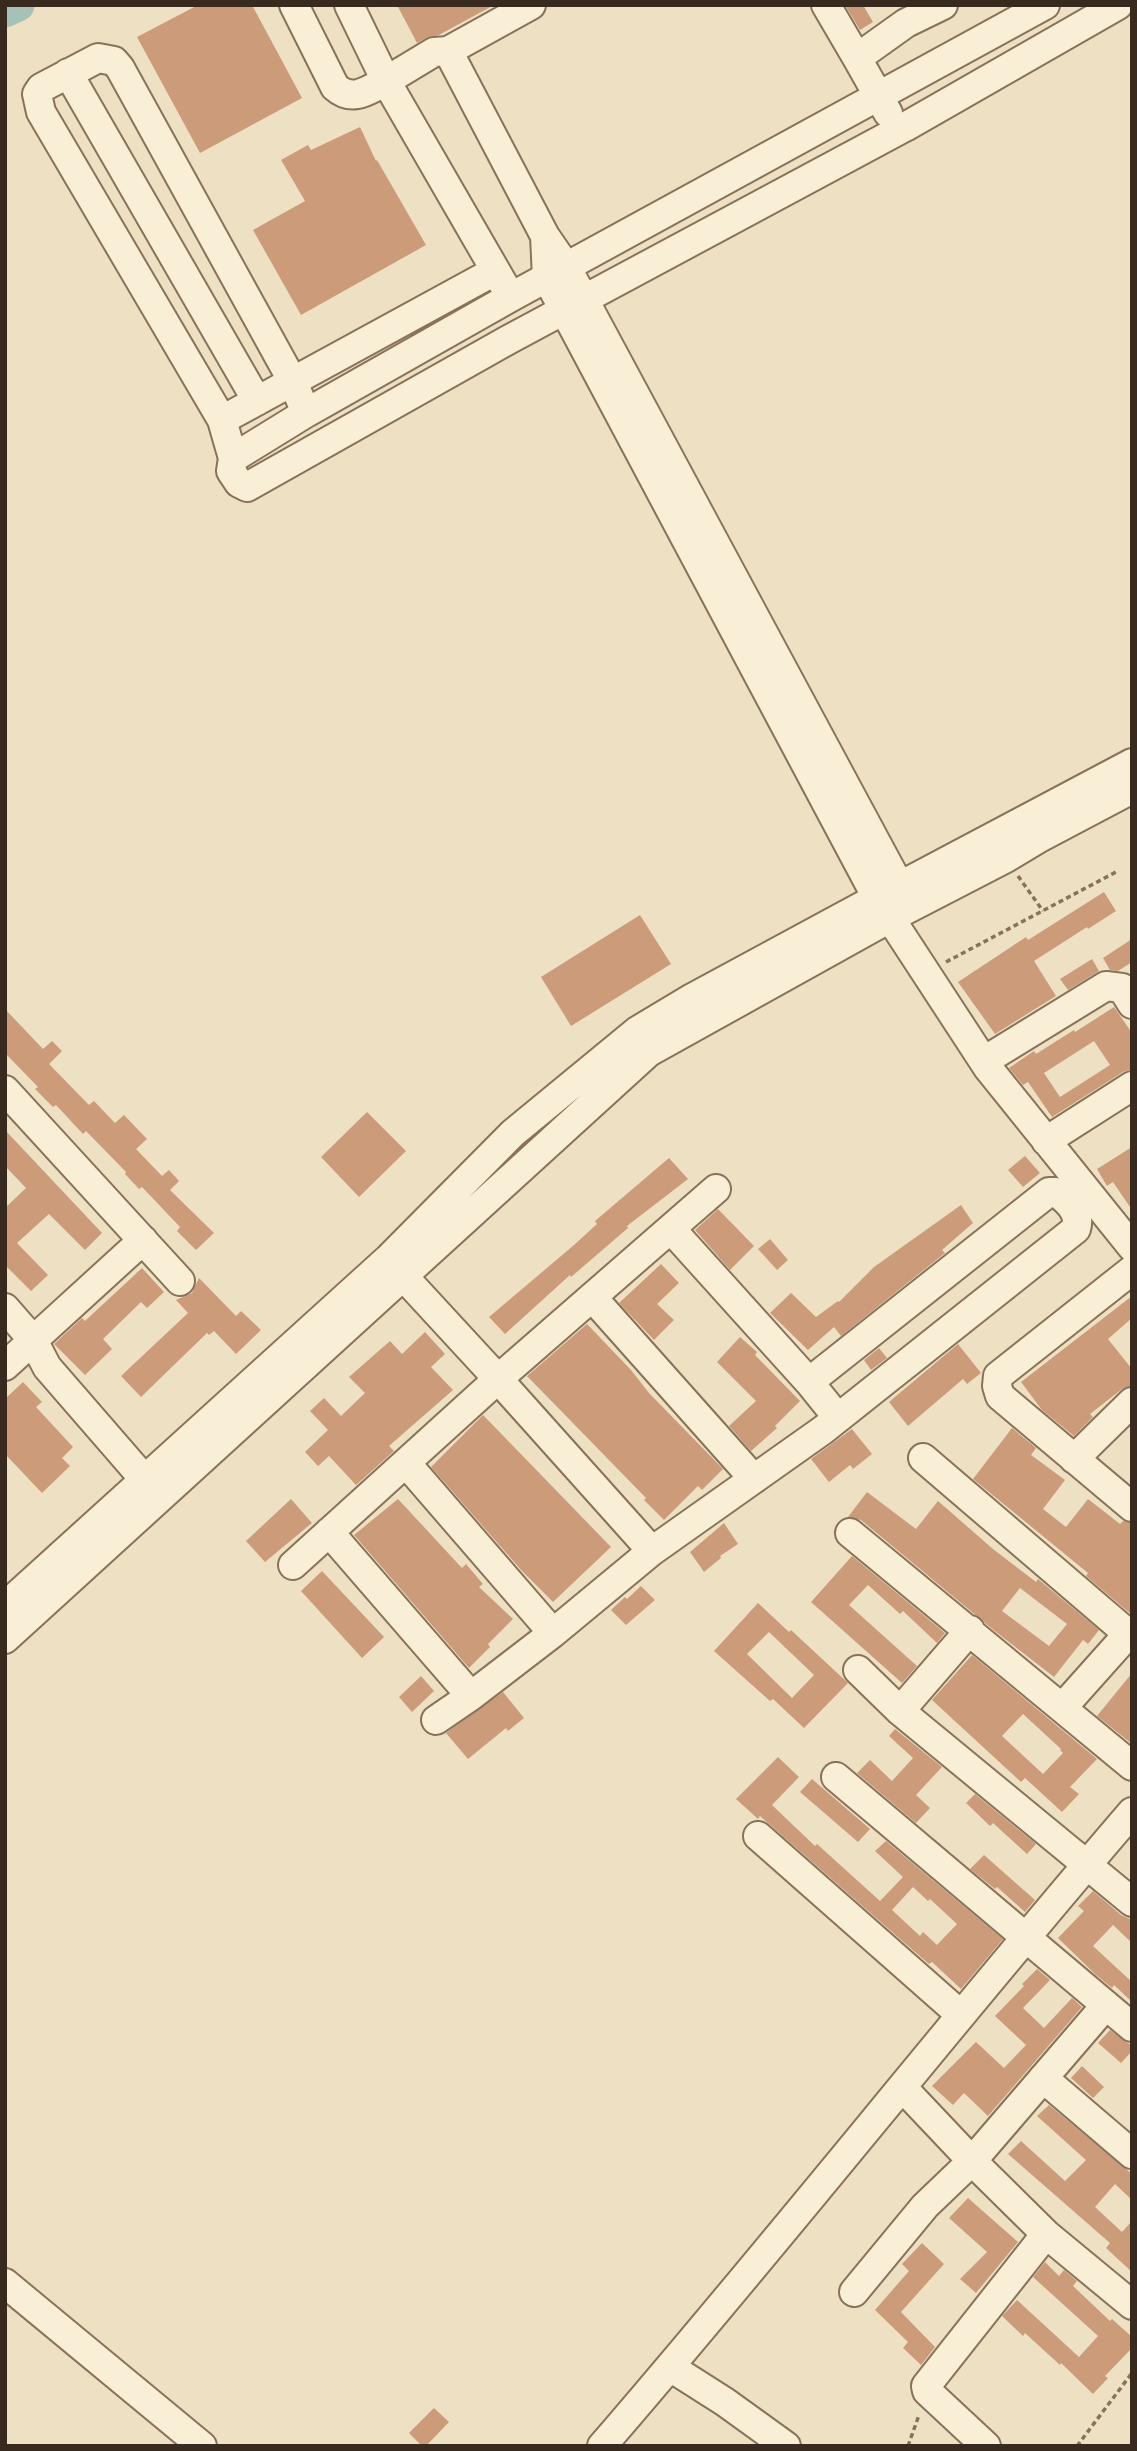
<!DOCTYPE html>
<style>
body{margin:0}
#map{position:relative;width:1137px;height:2451px;overflow:hidden;background:#eee1c3;font-family:"Libre Baskerville",serif}
canvas{display:block}
.frame{position:absolute;inset:0;border:7px solid #382a1e;pointer-events:none}
</style>
<div id="map">
<canvas width="1137" height="2451"></canvas>
<div class="frame"></div>
</div>
<script>
const ctx = document.querySelector('canvas').getContext('2d');
ctx.lineJoin = 'round';
function strokePath(path, color, width, dash) { ctx.strokeStyle = color; ctx.lineWidth = width; ctx.lineCap = dash ? 'butt' : 'round'; ctx.setLineDash(dash || []); ctx.stroke(path); }
function paint(path, color) { ctx.fillStyle = color; ctx.fill(path, 'evenodd'); }
const river = new Path2D(`
 M5,11L18,5`);
const building = new Path2D(`
 M198,5H252L302,98L200,153L137,37Z
 M397,5H494L439,35L426,38L417,43Z
 M845,5H863L873,22L860,30Z
 M360,127L376,161L377,160L426,245L301,315L253,230L305,201L281,160L308,145L311,150Z
 M1104,892L1116,911L1088,929L1087,927L1034,961L1056,996L995,1034L958,982L1026,937L1028,940Z
 M640,915L671,964L571,1026L541,977Z
 M1132,939V962L1118,971L1110,970L1103,958Z
 M1092,959L1099,971L1068,990L1060,979Z
 M1114,1007L1132,1033V1069L1123,1072L1052,1117L1028,1082L1023,1085L1009,1068L1034,1051L1036,1054L1074,1030L1075,1032ZM1094,1041L1110,1065L1060,1097L1044,1073Z
 M5,1009L43,1049L52,1041L62,1051L49,1064L89,1105L94,1101L115,1123L124,1115L147,1139L136,1149L162,1176L169,1170L179,1181L170,1190L214,1233L196,1250L177,1231L180,1227L142,1187L139,1189L125,1174L126,1172L86,1131L83,1134L56,1105L53,1107L35,1089L38,1087L5,1053Z
 M367,1112L406,1151L359,1197L321,1157Z
 M5,1130L102,1233L85,1250L49,1214L17,1243L48,1275L31,1291L5,1265V1208L26,1188L5,1166Z
 M1132,1147V1210L1113,1182L1107,1186L1097,1169Z
 M1025,1156L1040,1173L1023,1187L1008,1170Z
 M669,1158L688,1179L627,1226L628,1228L571,1277L570,1275L505,1334L489,1317L574,1245L597,1224L595,1221Z
 M961,1205L973,1223L942,1250L945,1253L841,1336L834,1327L808,1350L770,1313L791,1293L816,1317L838,1301L839,1302L874,1267Z
 M718,1209L754,1246L730,1270L695,1230Z
 M770,1239L788,1260L777,1270L758,1249Z
 M661,1264L679,1283L657,1304L674,1320L654,1340L619,1303Z
 M142,1268L164,1292L147,1308L141,1302L103,1339L112,1349L85,1375L54,1344L82,1318L85,1321Z
 M199,1278L236,1316L241,1311L261,1330L236,1354L214,1331L209,1335L207,1333L141,1397L121,1376L188,1313L176,1300L192,1293Z
 M1132,1296V1318L1108,1339L1132,1369V1386L1122,1389L1090,1414L1093,1417L1074,1436L1042,1410L1021,1382Z
 M587,1324L631,1370L649,1393L723,1469L702,1490L698,1486L664,1520L644,1500L646,1498L527,1376Z
 M425,1332L445,1354L431,1367L453,1390L389,1446L394,1451L356,1485L329,1456L318,1466L305,1452L328,1430L310,1411L324,1398L341,1416L365,1393L349,1377L390,1341L402,1354Z
 M740,1337L757,1352L755,1355L800,1401L775,1426L777,1428L751,1451L729,1426L756,1401L717,1362Z
 M958,1344L981,1373L967,1384L963,1379L908,1426L889,1402Z
 M879,1348L887,1358L871,1370L864,1360Z
 M23,1382L42,1402L36,1407L73,1447L62,1458L70,1466L42,1493L5,1454V1399Z
 M483,1415L611,1547L553,1602L522,1571L431,1467Z
 M1012,1428L1036,1448L1031,1455L1065,1480L1043,1509L1066,1527L1088,1499L1120,1524L1123,1521L1132,1523V1615L1086,1576L1088,1573L973,1479Z
 M852,1429L872,1454L853,1469L850,1465L829,1482L811,1459Z
 M867,1492L916,1529L938,1501L993,1549L1036,1582L1038,1579L1099,1630L1088,1644L1083,1640L1054,1677L996,1632L861,1520L848,1517ZM1020,1588L1067,1624L1049,1646L1002,1611Z
 M291,1499L312,1523L265,1562L246,1541Z
 M398,1499L462,1568L466,1564L483,1584L479,1587L513,1619L488,1644L490,1647L469,1668L354,1535Z
 M724,1523L738,1544L720,1556L721,1558L704,1572L690,1552Z
 M852,1556L945,1633L937,1643L903,1611L900,1614L868,1585L849,1605L917,1666L902,1683L811,1602Z
 M322,1571L384,1637L362,1658L301,1591Z
 M641,1586L655,1600L626,1625L611,1610L625,1597L627,1599Z
 M758,1603L789,1632L791,1630L848,1683L804,1728L773,1699L770,1701L714,1651ZM769,1632L814,1675L792,1698L747,1654Z
 M972,1655L1097,1759L1070,1787L1079,1794L1062,1812L1025,1778L1021,1782L932,1700ZM1023,1714L1061,1749L1060,1750L1063,1753L1043,1774L1002,1736Z
 M1132,1673V1744L1097,1716Z
 M421,1676L434,1691L412,1712L399,1697Z
 M503,1692L524,1718L508,1731L506,1728L468,1759L446,1733Z
 M895,1729L942,1767L916,1795L930,1808L916,1823L857,1773L870,1760L892,1781L913,1758L889,1736Z
 M778,1757L799,1777L772,1805L815,1846L817,1844L880,1901L903,1877L875,1851L886,1841L1003,1939L961,1989L932,1962L929,1964L900,1939L769,1824L760,1816L758,1819L736,1799ZM913,1887L928,1901L930,1899L957,1924L937,1945L923,1932L920,1936L892,1910Z
 M812,1779L870,1829L858,1842L800,1792Z
 M975,1794L1036,1844L1027,1854L993,1823L990,1826L966,1803Z
 M984,1855L1035,1900L1025,1912L997,1887L995,1889L970,1869Z
 M1093,1891L1121,1915L1132,1920V1943L1113,1925L1093,1946L1132,1982V2002L1114,1985L1112,1988L1095,1974L1058,1938L1084,1911L1078,1906Z
 M1037,1969L1050,1980L1023,2008L1044,2028L1072,1998L1082,2007L988,2116L964,2093L953,2105L932,2086L976,2042L1004,2068L1026,2045L995,2016L1024,1986L1022,1984Z
 M1110,2030L1132,2046V2051L1121,2063L1098,2043Z
 M1082,2066L1104,2087L1093,2098L1071,2078Z
 M1049,2105L1132,2174V2200L1115,2184L1095,2207L1122,2232L1132,2221V2272L1106,2248L1110,2243L1008,2154L1021,2141L1065,2181L1086,2160L1037,2116Z
 M968,2198L1018,2242L976,2293L960,2279L987,2252L949,2218Z
 M922,2243L944,2264L901,2312L935,2347L921,2365L903,2348L908,2342L875,2310L909,2271L902,2264Z
 M1045,2262L1059,2276L1064,2270L1077,2281L1073,2286L1110,2321L1112,2319L1132,2337V2348L1105,2376L1108,2378L1093,2394L1061,2363L1060,2365L1025,2333L1023,2336L1002,2316L1017,2300L1079,2357L1098,2336L1033,2277Z
 M434,2408L449,2422L426,2446H422L409,2433Z`);
const path = new Path2D(`
 M1018,876L1043,911
 M946,962L1116,872
 M908,2446L919,2415
 M1077,2446L1132,2373`);
const minor = new Path2D(`
 M294,5L335,87C353,103 368,90 386,81L349,5
 M531,5L448,51L545,236L567,268L900,887L909,901
 M826,5L857,58
 M448,51L434,52L386,81L505,287
 M68,73L257,401
 M888,113L857,58L906,23L943,5
 M545,236L547,278L877,898L988,1068L1132,1247
 M306,413L293,382L120,68L114,61L98,58L41,88L37,94L41,112L222,420L495,271
 M222,420L233,458L231,471L239,483L247,487L508,340L905,127L1118,5
 M233,458L306,413L511,297L1045,5
 M984,1061L1106,986L1122,988L1132,1004
 M5,1090L180,1281
 M1046,1141L1132,1086
 M671,1229L809,1382L838,1418
 M392,1264L498,1379L716,1189
 M1132,1270L998,1376L997,1386L1000,1396L1132,1507
 M592,1297L754,1479
 M5,1308L33,1340L47,1367L145,1480
 M5,1366L143,1240
 M923,1458L1132,1637
 M1074,1459L1132,1402
 M406,1463L553,1633
 M329,1532L471,1696L553,1633L652,1551
 M850,1533L1132,1766
 M293,1565L498,1379L652,1551L823,1430L1076,1229C1081,1213 1069,1202 1056,1192H1049L809,1382
 M5,1606L388,1259L513,1133L637,1031L692,998L877,898L1132,763
 M5,1639L649,1052L890,918L1006,858L1041,837L1132,789
 M858,1670L900,1711L1132,1902
 M1062,1708L1128,1634
 M900,1711L970,1630
 M436,1720L471,1696
 M836,1777L1132,2027
 M758,1836L961,2015
 M1043,2078L1132,2154
 M902,2087L972,2161L1046,2234L1132,2305
 M5,2283L202,2446
 M854,2292L925,2206L972,2161L1106,2005
 M670,2367L725,2402L786,2446
 M602,2446C782,2238 952,2021 1132,1812
 M986,2446L927,2391L926,2386L1046,2234`);
strokePath(river, '#a5c1b8', 33);
paint(building, '#cc9b79');
strokePath(minor, '#88725a', 32);
strokePath(path, '#88725a', 3.5, [5, 3.5]);
strokePath(minor, '#f9eed6', 28);
</script>
